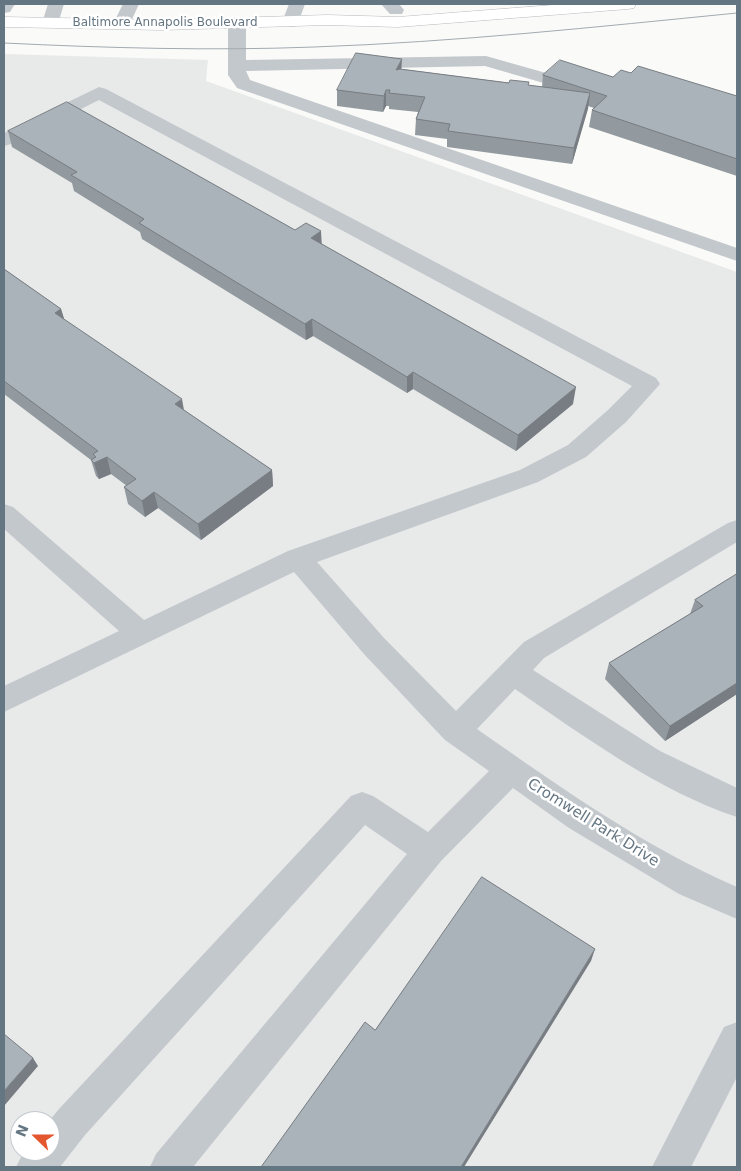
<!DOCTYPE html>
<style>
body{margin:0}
#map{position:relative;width:741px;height:1171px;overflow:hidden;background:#fafaf8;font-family:"DejaVu Sans",sans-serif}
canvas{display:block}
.frame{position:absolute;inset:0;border:5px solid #657683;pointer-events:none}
.north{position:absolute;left:10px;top:1111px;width:50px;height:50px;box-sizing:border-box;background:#fff;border:1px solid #c1c8cd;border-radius:50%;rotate:292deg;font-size:14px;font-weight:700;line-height:20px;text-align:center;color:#657683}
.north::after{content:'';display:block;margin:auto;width:18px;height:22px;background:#e4572e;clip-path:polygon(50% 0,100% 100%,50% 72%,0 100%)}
</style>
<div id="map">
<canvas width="741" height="1171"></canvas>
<div class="frame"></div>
<div class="north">N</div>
</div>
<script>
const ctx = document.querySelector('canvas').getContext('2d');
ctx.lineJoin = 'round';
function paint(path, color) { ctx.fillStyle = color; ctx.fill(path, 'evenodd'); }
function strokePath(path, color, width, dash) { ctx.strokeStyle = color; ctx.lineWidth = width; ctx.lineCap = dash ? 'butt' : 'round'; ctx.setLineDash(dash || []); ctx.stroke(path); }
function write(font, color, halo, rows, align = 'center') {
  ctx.font = font + ' "DejaVu Sans",sans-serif'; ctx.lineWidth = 5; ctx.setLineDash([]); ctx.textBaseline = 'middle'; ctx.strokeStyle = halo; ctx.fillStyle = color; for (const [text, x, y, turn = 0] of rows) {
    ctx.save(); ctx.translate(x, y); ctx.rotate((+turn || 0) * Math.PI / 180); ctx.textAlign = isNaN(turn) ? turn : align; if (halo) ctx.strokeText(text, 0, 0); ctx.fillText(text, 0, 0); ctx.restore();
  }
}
const built = new Path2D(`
 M4,54L208,60L206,81L737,272V1167H4ZM20,1121H50V1151H20Z`);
const minor = new Path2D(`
 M4,4H15L10,12L4,13Z
 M48,4H64L57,27L51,28L45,27L42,23Z
 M123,4H139L128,28L122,29L116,28L113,24Z
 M289,4H305L297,26L291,27L285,26L282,22Z
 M381,4H399L404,10L402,14H390Z
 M237,19L243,20L246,24V60L486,56L553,75L556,79L553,83L547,84L485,66L246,71L250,80L737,248V261L237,88L228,75V24L231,20Z
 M99,87L106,89L656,378L660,384L626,422L586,457L538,482L317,562L384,638L456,711L524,642L728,523L737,520V542L544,658L533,670L660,751L737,788V817C660,792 582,735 515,689L477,729C560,787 644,847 737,887V919L679,894L569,828L513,788L441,861L193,1167H150L156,1154L407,854L365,825L85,1135L60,1167H16L24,1151H50L49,1121L59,1109L351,796L362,792L373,796L428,832L489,771L445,740L364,654L294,572L4,712V686L119,631L4,529V504L13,507L144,620L288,551L520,470L568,445L608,410L632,386L99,100L11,144L4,146V133Z
 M737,1022V1077L691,1167H652L724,1027Z`);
const major = new Path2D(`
 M566,4H636L634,8L628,9L398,27L327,25L163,30L4,27V17L163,20L327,15L398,17Z`);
const tram = new Path2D(`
 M4,43C107,48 211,51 314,47C456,42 596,27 737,13`);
const wall = new Path2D(`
 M401,69L542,87L543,75L613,77L631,73L737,96V176L589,127L592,110L594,108L588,106L572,164L447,147V139L415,135L416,119L418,112L389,109V106H386L383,112L337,106V90Z
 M8,131L322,244L573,404L516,451L413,389L407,393L313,336L306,340L142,239L140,232L74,191L72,183L12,147Z
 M4,269L61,309L64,319L184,410L272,470L273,486L201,540L158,508L145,517L128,504L124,487L127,486L111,474L99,479L96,476L91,460L4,394Z
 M737,574V694L665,741L605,679L609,663L690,614L695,600Z`);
const shadedWall = new Path2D(`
 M402,59L401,75L396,70Z
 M386,90V106L383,112L384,96Z
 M590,93L588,109L572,164L574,148Z
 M321,231L322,248L311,238Z
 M61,309L66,325L55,313Z
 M312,319L313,336L306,340L305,324Z
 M413,372V389L407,393V377Z
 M576,387L573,404L516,451L518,435Z
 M182,399L185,416L175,404Z
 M107,457L111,474L99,479L94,463Z
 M272,470L273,486L201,540L198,524Z
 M154,492L158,508L145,517L142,501Z
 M737,683V694L665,741L670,726Z
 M595,949L591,961L464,1167H461Z
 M33,1058L38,1066L4,1106V1091Z`);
const building = new Path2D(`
 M356,53L402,59L396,70L400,69L509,83L510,80L529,82L528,85L590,93L574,148L448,131L450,124L416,119L425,97L389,93L390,90H386L384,96L337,90Z
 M560,60L613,77L621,70L631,73L638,66L737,96V159L592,110L607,96L543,75Z
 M67,102L295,230L306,223L321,231L311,238L576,387L518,435L413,372L407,377L312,319L305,324L139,223L144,219L71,175L77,172L8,131Z
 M4,269L61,309L55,313L182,399L175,404L272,470L198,524L154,492L142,501L124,487L136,479L107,457L94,463L91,460L96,457L93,454L98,451L4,381Z
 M737,574V683L670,726L609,663L703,606L695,600Z
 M482,877L595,949L461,1167H261L365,1022L375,1030Z
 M4,1034L33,1058L4,1091Z`);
const farStreetnames = [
 ["Baltimore Annapolis Boulevard",165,23]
];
const streetNames = [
 ["Cromwell Park Drive",593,823,32]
];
paint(built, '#e8e9e9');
strokePath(major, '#b5babe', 1);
paint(minor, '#c3c8cc');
paint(major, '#fff');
strokePath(tram, '#a2aab0', 1);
paint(wall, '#929a9f');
paint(shadedWall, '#777d82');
paint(building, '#aab3b9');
strokePath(building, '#777d82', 1);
write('12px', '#657683', '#fff', farStreetnames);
write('15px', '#657683', '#fff', streetNames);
</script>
